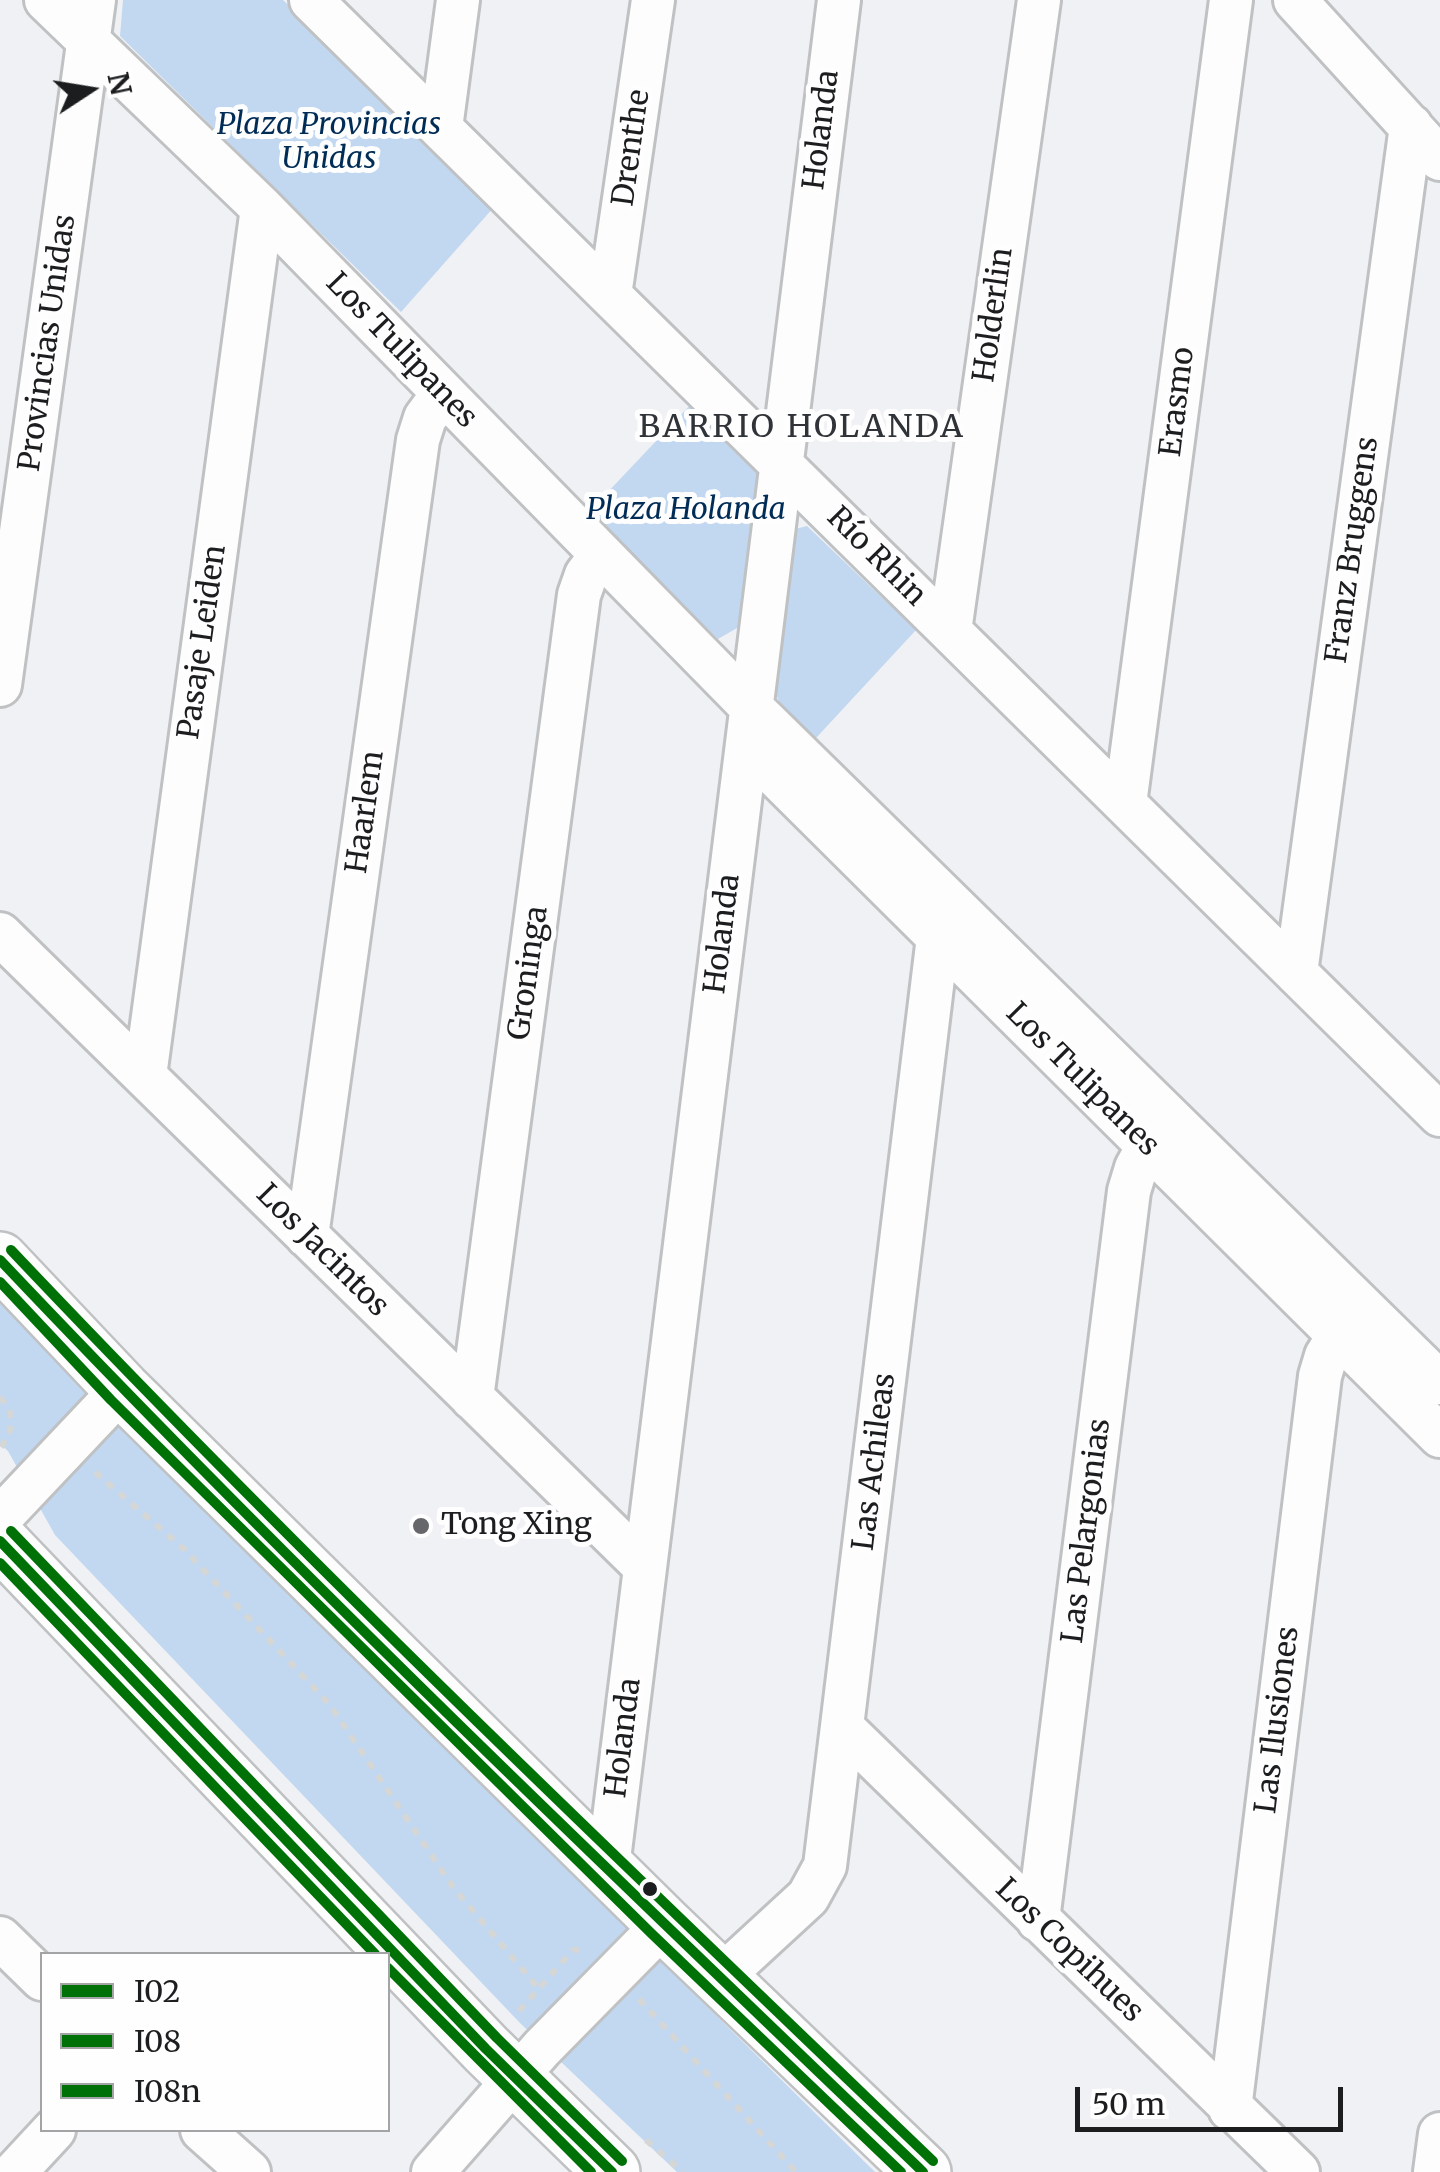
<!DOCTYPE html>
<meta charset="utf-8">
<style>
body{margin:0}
#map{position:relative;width:1440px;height:2172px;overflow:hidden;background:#eff1f4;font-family:Merriweather,serif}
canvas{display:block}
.legend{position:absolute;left:40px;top:1952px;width:350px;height:180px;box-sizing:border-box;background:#fefefe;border:2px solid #a3a4a5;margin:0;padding:12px 18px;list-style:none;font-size:30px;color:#1b1d1f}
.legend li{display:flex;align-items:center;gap:20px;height:50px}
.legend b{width:50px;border:2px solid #a3a4a5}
.north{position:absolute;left:40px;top:40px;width:100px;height:100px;-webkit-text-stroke:8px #fefefe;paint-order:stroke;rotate:78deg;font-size:28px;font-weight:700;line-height:40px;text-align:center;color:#1b1d1f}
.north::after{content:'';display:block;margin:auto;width:35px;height:45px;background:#1b1d1f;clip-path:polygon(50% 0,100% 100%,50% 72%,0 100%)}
.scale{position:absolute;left:1075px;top:2087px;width:268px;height:45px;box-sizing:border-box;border:5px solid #1b1d1f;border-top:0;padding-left:12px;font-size:30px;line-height:35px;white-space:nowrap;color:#1b1d1f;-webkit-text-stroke:8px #fefefe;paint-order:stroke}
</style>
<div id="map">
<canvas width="1440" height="2172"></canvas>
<ul class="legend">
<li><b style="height:12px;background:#007106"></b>I02</li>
<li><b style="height:12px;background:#007106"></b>I08</li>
<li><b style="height:12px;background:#007106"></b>I08n</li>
</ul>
<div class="north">N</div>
<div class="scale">50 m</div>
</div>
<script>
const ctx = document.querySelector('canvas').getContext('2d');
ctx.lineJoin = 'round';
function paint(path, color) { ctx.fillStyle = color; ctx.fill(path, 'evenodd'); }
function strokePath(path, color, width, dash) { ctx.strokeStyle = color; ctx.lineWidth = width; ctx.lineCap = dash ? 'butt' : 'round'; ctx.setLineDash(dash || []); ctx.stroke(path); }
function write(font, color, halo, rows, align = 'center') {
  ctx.font = font + ' Merriweather,serif'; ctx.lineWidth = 10; ctx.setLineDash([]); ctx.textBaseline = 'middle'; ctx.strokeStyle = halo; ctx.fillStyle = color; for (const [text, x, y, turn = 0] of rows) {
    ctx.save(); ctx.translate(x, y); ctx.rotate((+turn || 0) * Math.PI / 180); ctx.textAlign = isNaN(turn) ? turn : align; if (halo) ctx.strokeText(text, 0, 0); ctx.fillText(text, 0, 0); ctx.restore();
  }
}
const green = new Path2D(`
 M123,0H283L494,207L401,312L120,36Z
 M694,401L760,465L744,624L718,639L587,514Z
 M807,526L916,630L816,738L781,705L770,683L788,531Z
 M0,1264L40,1296L602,1903L875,2172H677L520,2023L55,1535L8,1451L0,1444Z`);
const path = new Path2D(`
 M0,1397C17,1417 14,1427 0,1449
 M95,1472L184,1549L330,1705L453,1887L539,1989
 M639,1999L796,2172
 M519,2011L573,1950H585
 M646,2140L683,2172`);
const street = new Path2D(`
 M46,0L262,208L751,707L1440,1383
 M311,0L1440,1115
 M1295,0L1440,159
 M441,128L458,0
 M610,295L653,0
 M950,631L1039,0
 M0,685L94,0
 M754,717L760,743L773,773L1440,1436
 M1125,804L1231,0
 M0,934L645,1567
 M1296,973L1411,126
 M145,1076L262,208
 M307,1236L418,440L425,418L442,395
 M472,1398L579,595L586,575L601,555
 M0,1518L122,1389
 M843,1728L1298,2172
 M608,1867L839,0
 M1038,1920L1129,1191L1136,1168L1148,1146
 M0,1938L42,1979
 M720,1978L808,1897L825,1866L938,937L961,913
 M1230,2109L1320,1376L1326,1356L1339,1335
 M202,2130L249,2172
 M15,2172L54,2130
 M433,2172L542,2048L664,1924
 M1435,2172L1440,2134`);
const secondary = new Path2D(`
 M0,1260L122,1389L664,1924L923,2172
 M0,1541L486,2049L612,2172`);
const bus1 = new Path2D(`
 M0,1260C297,1574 611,1873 923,2172
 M0,1541L486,2049L612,2172`);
const bus2 = new Path2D(`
 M0,1282L111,1400L653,1935L901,2172
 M0,1563L375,1954
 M388,1968L591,2172`);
const bus3 = new Path2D(`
 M11,1250C308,1564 621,1862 933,2161
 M11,1531L497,2038L622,2161`);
const markers = [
 [421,1526,10,"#65676a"],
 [650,1889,9,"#1b1d1f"]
];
const parkNames = [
 ["Plaza Provincias",329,126],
 ["Unidas",329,160],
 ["Plaza Holanda",686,511]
];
const streetNames = [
 ["Holanda",822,130,-83],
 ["Drenthe",632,148,-82],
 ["Holderlin",994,315,-82],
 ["Provincias Unidas",48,343,-82],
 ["Los Tulipanes",401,351,46],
 ["Erasmo",1178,402,-83],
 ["Franz Bruggens",1353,550,-82],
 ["Río Rhin",876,557,45],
 ["Pasaje Leiden",203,642,-82],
 ["Haarlem",366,812,-82],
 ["Holanda",723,934,-83],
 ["Groninga",529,973,-82],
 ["Los Tulipanes",1082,1080,45],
 ["Los Jacintos",322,1251,45],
 ["Las Achileas",875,1462,-83],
 ["Las Pelargonias",1087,1531,-83],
 ["Las Ilusiones",1278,1720,-83],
 ["Holanda",624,1738,-83],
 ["Los Copihues",1069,1951,44]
];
const poiNames = [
 ["Tong Xing",441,1526]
];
const neighbourhoodNames = [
 ["BARRIO HOLANDA",802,428]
];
paint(green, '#c2d7f0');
strokePath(street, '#bfc1c3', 48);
strokePath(secondary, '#bfc1c3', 60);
strokePath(path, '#d5d6d6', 6, [8, 8]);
strokePath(street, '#fdfdfd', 42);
strokePath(secondary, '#fdfdfd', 55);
strokePath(bus1, '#007106', 10);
strokePath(bus2, '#007106', 10);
strokePath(bus3, '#007106', 10);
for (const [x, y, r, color] of markers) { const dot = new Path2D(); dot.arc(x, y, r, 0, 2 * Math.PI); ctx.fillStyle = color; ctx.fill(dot); strokePath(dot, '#fefefe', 4); }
write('italic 30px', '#002c56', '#fefefe', parkNames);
write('30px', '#1b1d1f', '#fefefe', streetNames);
write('30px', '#1b1d1f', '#fefefe', poiNames, 'left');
ctx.letterSpacing = '2.5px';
write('32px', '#303438', '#fefefe', neighbourhoodNames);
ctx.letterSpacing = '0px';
</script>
